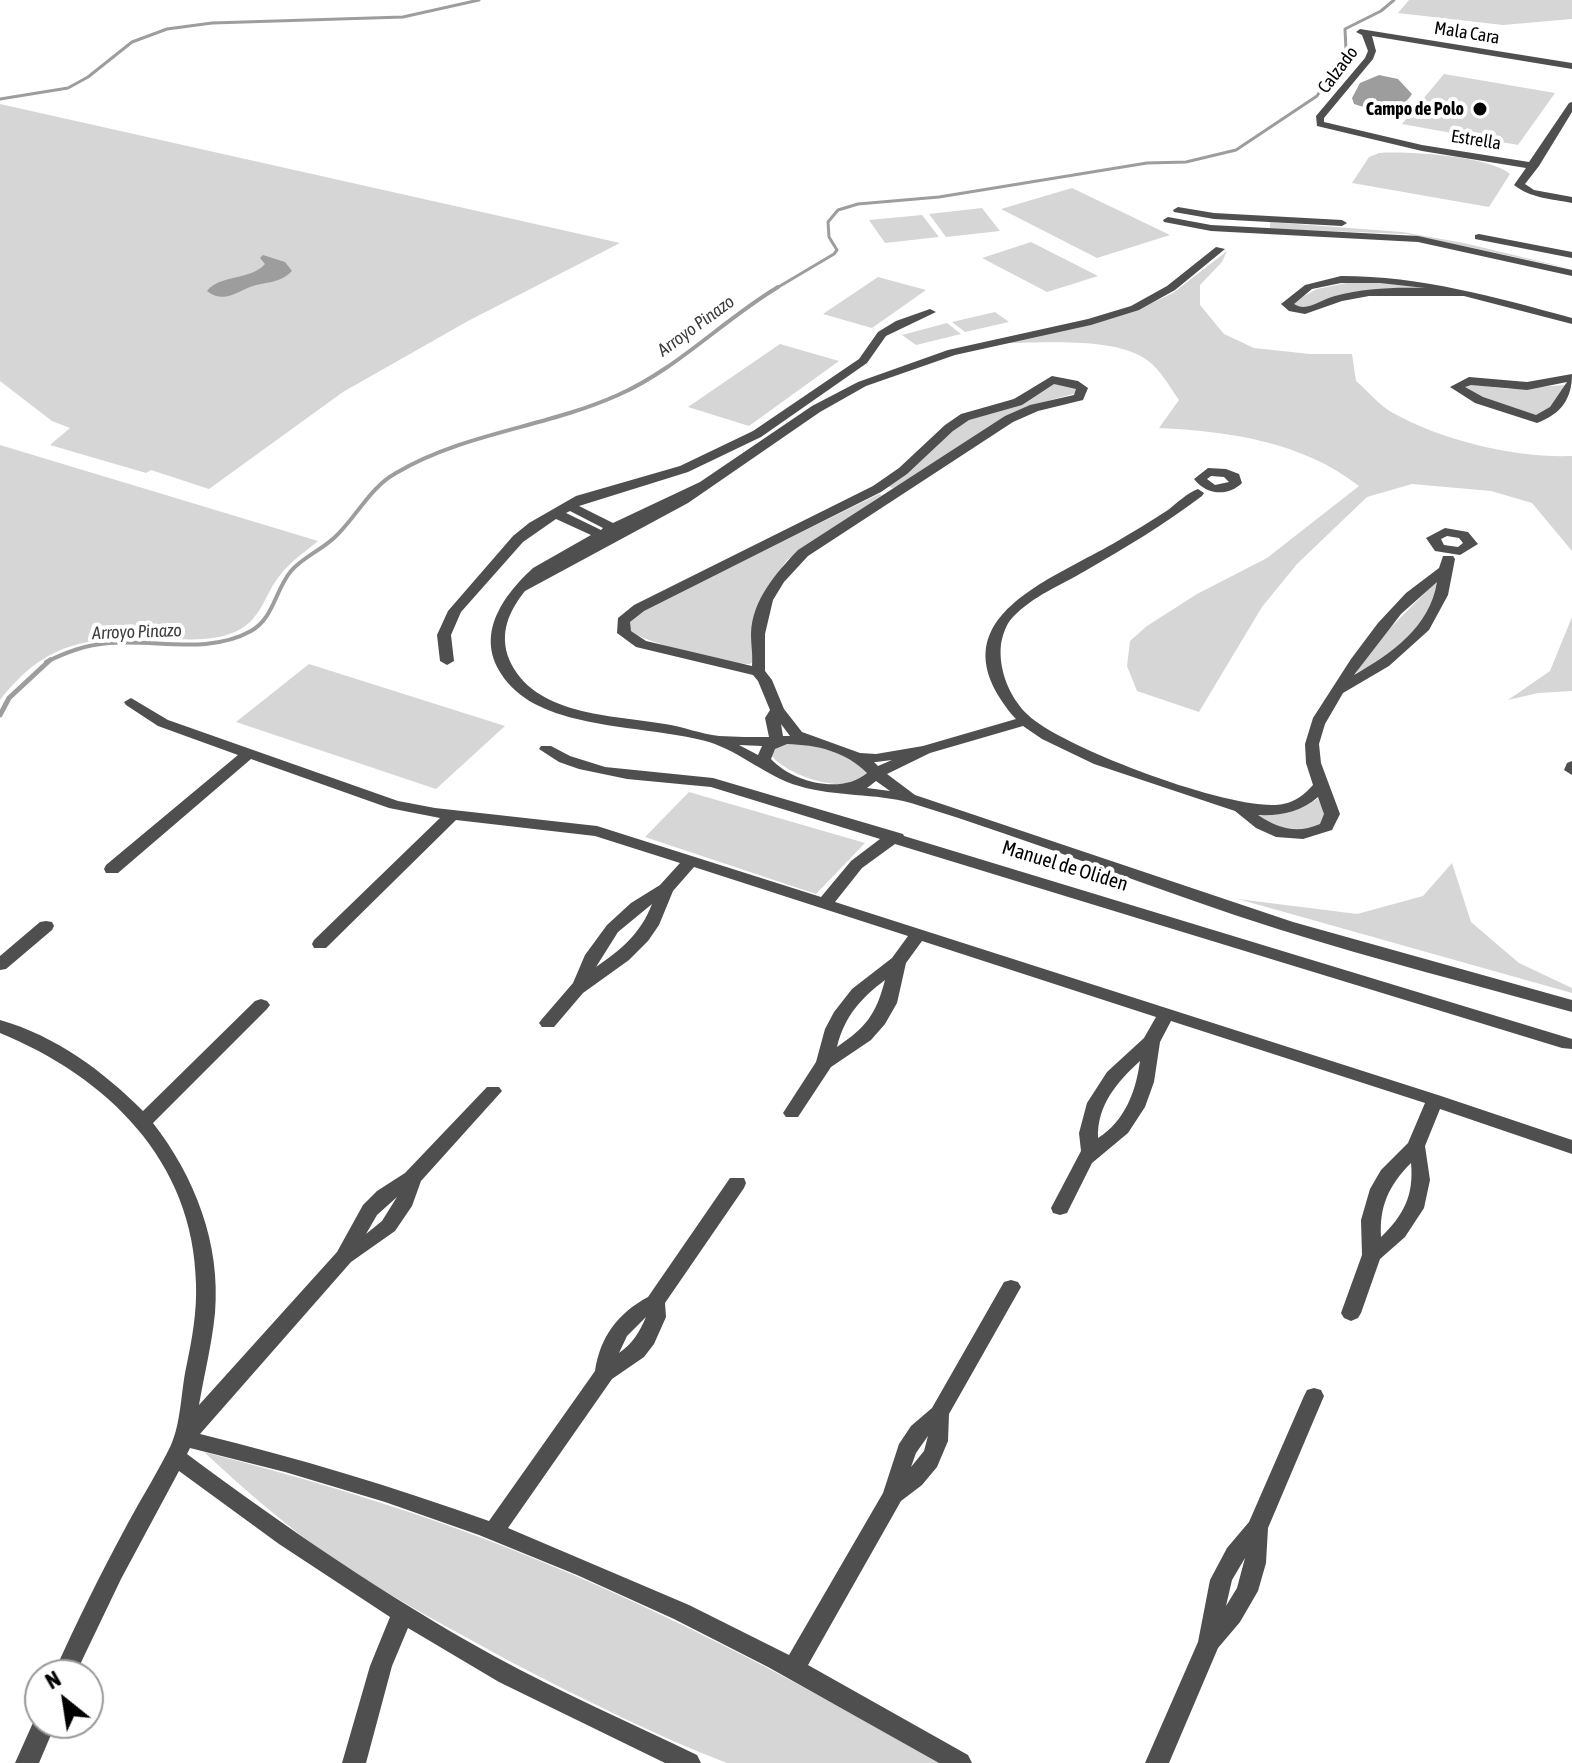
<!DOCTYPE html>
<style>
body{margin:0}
#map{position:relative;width:1572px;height:1763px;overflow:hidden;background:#fff;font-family:"Asap Condensed",sans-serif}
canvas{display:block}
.north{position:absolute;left:24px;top:1659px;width:80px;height:80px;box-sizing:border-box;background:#fff;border:2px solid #999;border-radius:50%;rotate:330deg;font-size:22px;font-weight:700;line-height:32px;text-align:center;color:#000}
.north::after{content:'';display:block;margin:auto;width:28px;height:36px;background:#000;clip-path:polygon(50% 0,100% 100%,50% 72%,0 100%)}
</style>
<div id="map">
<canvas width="1572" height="1763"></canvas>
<div class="north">N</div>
</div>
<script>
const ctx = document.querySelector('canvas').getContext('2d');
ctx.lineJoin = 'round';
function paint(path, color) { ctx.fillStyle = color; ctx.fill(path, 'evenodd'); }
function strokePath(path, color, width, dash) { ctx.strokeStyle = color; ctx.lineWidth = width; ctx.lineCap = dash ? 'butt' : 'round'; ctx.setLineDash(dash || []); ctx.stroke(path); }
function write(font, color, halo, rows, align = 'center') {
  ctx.font = font + ' "Asap Condensed",sans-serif'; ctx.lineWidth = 8; ctx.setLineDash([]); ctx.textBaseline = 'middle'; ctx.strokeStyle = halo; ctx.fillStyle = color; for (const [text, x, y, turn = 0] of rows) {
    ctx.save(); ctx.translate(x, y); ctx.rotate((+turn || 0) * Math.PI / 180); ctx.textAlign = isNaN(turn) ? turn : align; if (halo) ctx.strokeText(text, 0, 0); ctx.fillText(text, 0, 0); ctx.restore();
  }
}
const green = new Path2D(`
 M1409,0H1572V19L1503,25L1398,13Z
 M1444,74L1555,93L1518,145L1402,124Z
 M0,104L620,243L468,321L343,392L209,489L151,470L146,473L50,445L70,428L52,421L0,381Z
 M1379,153C1408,151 1489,156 1510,174L1489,207L1352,183L1369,157Z
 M1072,188L1170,235L1097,258L1001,209Z
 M982,208L1000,231L946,237L929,214Z
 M922,215L939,237L885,243L869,220Z
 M1270,222L1402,232L1464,243L1572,269L1407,234L1277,229L1270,228Z
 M1031,242L1098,276L1047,292L982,258Z
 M1227,251L1222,262L1200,285V305L1224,334L1254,348L1310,354H1352L1356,381C1368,391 1380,406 1393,413C1443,441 1516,458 1572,456V551L1532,503L1491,491L1412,484L1367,497L1297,564L1262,607L1199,712L1137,691L1127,666L1130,641L1147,626L1197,594L1267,558L1359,486C1303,442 1228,431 1159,428L1179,400C1171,389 1163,374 1153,365C1125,336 1046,343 1008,343L1139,309L1173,293Z
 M878,277L926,290L872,328L823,314Z
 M1361,280L1433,287L1363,292L1310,310L1295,307L1293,302L1317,289Z
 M995,312L1009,322L965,332L952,322Z
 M947,323L961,334L916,345L902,335Z
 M780,344L839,361L749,426L688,407Z
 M1051,382L1075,387L1077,393L1028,406L905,482L893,488L886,486L922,460L964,421Z
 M1467,384L1509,389L1566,385L1550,410L1536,416L1470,393L1462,387Z
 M0,445L318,541C305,552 291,561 281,574C264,594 263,618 237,631C217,640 197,640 176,639C98,639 54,632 0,700Z
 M879,494L882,495L787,560L768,586L754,661L750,664C732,665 640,642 630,630V621L642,611Z
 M1438,580C1436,588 1436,599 1432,606C1418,635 1385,661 1356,673L1380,638Z
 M1572,617V691L1538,693L1508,700L1550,671Z
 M309,664L505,726L436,789L236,722Z
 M792,742L845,753L867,772C851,799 786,775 771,755L775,747Z
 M689,792L865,843L816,894L645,837Z
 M1320,797L1325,802V824C1303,833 1273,835 1257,814C1281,813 1301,811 1320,797Z
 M1452,863L1471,922L1519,963L1572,988V993L1238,899L1357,914L1423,896Z
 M204,1452C297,1476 392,1504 482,1538C641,1598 792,1678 939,1763H727C654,1735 583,1699 513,1663C453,1630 392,1598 335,1560C288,1528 245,1490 204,1452Z`);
const water = new Path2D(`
 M1379,75L1398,79L1412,94C1401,113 1373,111 1354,104L1352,98L1360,83Z
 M263,255L285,262L292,271C281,282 270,282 256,285C238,290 225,305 207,291C220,274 250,281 265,264L260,258Z`);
const streamFar2 = new Path2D(`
 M0,99L68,88L88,77L132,42L167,29L212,23L403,17L479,0
 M775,289L834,254L837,250L829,237L828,222L838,210L858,204L939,197L1147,163L1186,162L1236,150L1317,96L1346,50L1345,29L1381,11L1394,0`);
const streamFar1 = new Path2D(`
 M46,662C67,652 85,645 109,643C156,639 208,655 251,631C274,618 275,590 291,571C302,558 321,550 334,538C356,518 369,488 396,473C463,433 547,427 618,395C677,369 723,320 778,287`);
const stream = new Path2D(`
 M0,715L9,698L50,660`);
const street = new Path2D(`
 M1360,29L1572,63V69L1372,36L1376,51L1373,59L1324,118V122L1422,145L1529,162L1569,103L1572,102V112L1539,166L1525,184L1534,190L1572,197V203C1552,199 1530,198 1514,185L1526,168L1422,151L1317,126L1316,116L1365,58L1368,51L1362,35L1356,32Z
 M1178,207L1214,213L1342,220L1347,223L1342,226L1214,219L1174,212L1173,210Z
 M1168,217L1211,225L1418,236L1572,270V276L1418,242L1211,231L1164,222L1163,220Z
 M1479,234L1572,252V258L1475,239V235Z
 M1216,247L1225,249L1175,290L1139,310L1091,325L955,355L866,386L820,412L688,503L525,591C509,611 499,633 509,659C533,716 613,715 665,724C684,727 701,734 719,736C736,737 752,737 769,737L765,718L770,710L758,681L753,675L636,647L617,633L618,618L634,605L873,486L899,468L945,425L961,414L1014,399L1052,376L1078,381L1088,388L1083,400L1038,411L1013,422L808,556L784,582L773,600L765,634V671L772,680L784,709L802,732L860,753L876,754L923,746L1016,719C931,621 1045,583 1116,542C1133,532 1151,521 1168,510C1177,503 1187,493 1198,489L1204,493L1202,496C1165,524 1125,548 1085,571C1061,585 1033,596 1013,617C1006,624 1003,634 1001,644C998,670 1010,698 1028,715C1062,748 1239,814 1283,804C1295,802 1305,794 1313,785L1306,763L1305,744L1313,718L1351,659L1378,623L1406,593L1439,568L1443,556H1453L1455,559L1448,595L1429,630L1389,666L1343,693L1325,724L1319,744L1321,763L1340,814L1332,830L1303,839L1276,837L1256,828L1235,811L1094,764L1042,739L1023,726L930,753L887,774L915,795L1293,922L1572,1000V1012C1475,985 1377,960 1281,930C1157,891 1036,841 911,803C875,793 836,797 799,786C767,777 741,752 709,742C654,726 559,730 516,691C470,648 494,604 533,568L591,535L556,519L523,542L461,612L451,635L454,661L447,665L440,661L437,635L448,611L513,536L529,523L576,496L680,466L753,431L859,359L878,332L896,321L930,309L936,312L886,336L867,363L761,437L688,472L579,506L613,523L700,482L812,406L858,382L948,350L1088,319L1131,306L1167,286ZM1054,384L1076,389L1074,395L1030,405L1005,416L798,550C776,573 752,600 751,634C751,645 753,655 752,666L646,641L631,631L630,622L644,611L881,492L907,474L953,431L969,420L1022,405ZM570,511L603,528L601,530L566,513ZM1437,582C1430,627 1391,654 1354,675L1401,614ZM781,724L790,736H783ZM787,744C817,745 845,751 867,773C842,795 792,782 771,759L775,749ZM739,745L762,746L758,755ZM892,760L878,766L874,762H876ZM876,781L890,791L867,788ZM1318,797L1324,814L1320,824C1297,834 1279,829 1258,815C1280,816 1301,812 1318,797Z
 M1341,276C1421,276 1495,297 1572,318V324L1464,296H1369L1342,301L1305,314L1289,311L1281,304L1305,285ZM1341,283H1380L1425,288C1395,287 1365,288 1335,296C1321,299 1307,313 1294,304L1312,289Z
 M1572,374C1572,399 1561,414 1537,423L1475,403L1450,387L1469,377L1527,382ZM1567,382L1550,407L1536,415L1483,397L1465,387L1471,385L1527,390Z
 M1208,468L1226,469L1239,474L1242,483C1228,497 1206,495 1194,479ZM1211,476L1224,477L1229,482L1215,485L1207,479Z
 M1445,528L1468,532L1478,544L1460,555L1435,551L1426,538ZM1447,536L1459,538L1463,543L1458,547L1444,545L1441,539Z
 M131,698L168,720L398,801L435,808L597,826L821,897L851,861L880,839L711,787L627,779L579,769L559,762L539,749L541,746H551L570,756L605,767L713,778L903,834L904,836L1572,1039V1049L1562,1048L895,844L862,868L835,902L1441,1096L1572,1140V1154L1440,1109L1425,1146L1430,1180L1424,1208L1405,1237L1380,1259L1361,1313L1358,1318L1351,1321L1344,1318L1341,1313L1362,1255L1361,1220L1370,1189L1381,1170L1408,1143L1425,1103L1171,1021L1160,1042L1154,1082L1145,1107L1128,1133L1092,1163L1067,1213L1060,1215L1053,1213L1051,1208L1081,1151L1079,1133L1087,1103L1107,1072L1144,1038L1156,1017L922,941L906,963L897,1003L885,1024L871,1040L831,1067L798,1117H786L783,1113L816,1062L825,1029L834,1012L852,989L892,958L908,936L694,867L673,891L659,925L648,941L629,960L583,993L554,1027H542L539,1023L542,1019L573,983L585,955L607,925L631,903L660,885L680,863L595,836L456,820L326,948H314L312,944L314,940L440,818L389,808L251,759L118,873H106L104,869L106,865L238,755L158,726L126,705L124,702ZM652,904C641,933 621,950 596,967L618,932ZM885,980C876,1015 866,1027 837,1047C844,1017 861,998 885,980ZM1140,1061C1136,1091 1125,1121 1098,1138C1097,1105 1117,1082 1140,1061ZM1411,1163C1414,1195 1404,1215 1381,1237C1379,1206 1389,1185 1411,1163Z
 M1572,761V775L1564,770L1567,763Z
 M46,921L52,922L54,926L52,930L6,969L0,970V956L40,922Z
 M261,999L267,1001L270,1005L267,1009L153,1123C195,1177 221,1244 215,1313C212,1344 204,1375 199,1405L337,1252L363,1205L377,1191L405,1173L487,1087H499L502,1091L421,1181L412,1206L395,1231L351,1262L200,1434C298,1458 394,1487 489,1521L595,1371C600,1337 618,1313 648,1297L730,1178H744L746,1183L744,1188L665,1303L666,1317L654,1344L644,1357L612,1379L508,1528L689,1605L789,1655L883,1493L899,1444L911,1426L932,1408L1004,1282L1011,1280L1018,1282L1021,1287L949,1414L948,1441L937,1467L922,1485L901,1501L808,1665L968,1755L972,1763H939L768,1667L674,1619L577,1575L479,1535L385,1502L285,1472L190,1448L187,1454C285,1527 387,1597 494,1656C560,1692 629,1722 697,1755L701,1763H665L499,1682L408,1628L392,1666L366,1763H342L370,1666L390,1617L279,1544L179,1471L121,1579L75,1675H53C76,1623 101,1573 128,1523C142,1497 159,1470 171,1445C181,1423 181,1392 186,1368C192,1340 197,1312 196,1284C194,1161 107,1077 0,1033V1020C56,1036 103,1071 143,1111L255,1001ZM397,1197L382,1221L366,1234L377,1215ZM646,1317C639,1333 633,1343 619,1353L627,1336ZM928,1436L924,1451L911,1467L916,1453Z
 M1314,1388L1321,1390L1324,1396L1268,1528L1266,1563L1258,1591L1240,1622L1218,1648L1169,1763H1145L1198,1642L1210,1580L1227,1548L1249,1522L1304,1396L1307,1390ZM1245,1558L1237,1588L1226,1606L1232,1580Z
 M40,1714V1723H56L39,1763H15L36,1716Z`);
const markers = [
 [1480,109,8,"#000"]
];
const farStreetnames = [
 ["Mala Cara",1467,33,9],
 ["Calzado",1338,70,-53],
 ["Estrella",1476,140,9]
];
const farPoinames = [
 ["Campo de Polo",1464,109]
];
const farWaternames = [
 ["Arroyo Pinazo",696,326,-36],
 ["Arroyo Pinazo",137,632,-2]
];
const streetNames = [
 ["Manuel de Oliden",1065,866,17]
];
paint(green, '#d6d6d6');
paint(water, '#9d9d9d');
strokePath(streamFar2, '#9d9d9d', 3);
strokePath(streamFar1, '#9d9d9d', 4);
strokePath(stream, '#9d9d9d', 5);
paint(street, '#4f4f4f');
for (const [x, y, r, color] of markers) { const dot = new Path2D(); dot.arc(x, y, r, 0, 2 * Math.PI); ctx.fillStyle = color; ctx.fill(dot); strokePath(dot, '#fff', 3); }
write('18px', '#000', '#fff', farStreetnames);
write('bold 18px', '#000', '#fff', farPoinames, 'right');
write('italic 18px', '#3e3e3e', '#fff', farWaternames);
write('20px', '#000', '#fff', streetNames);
</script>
